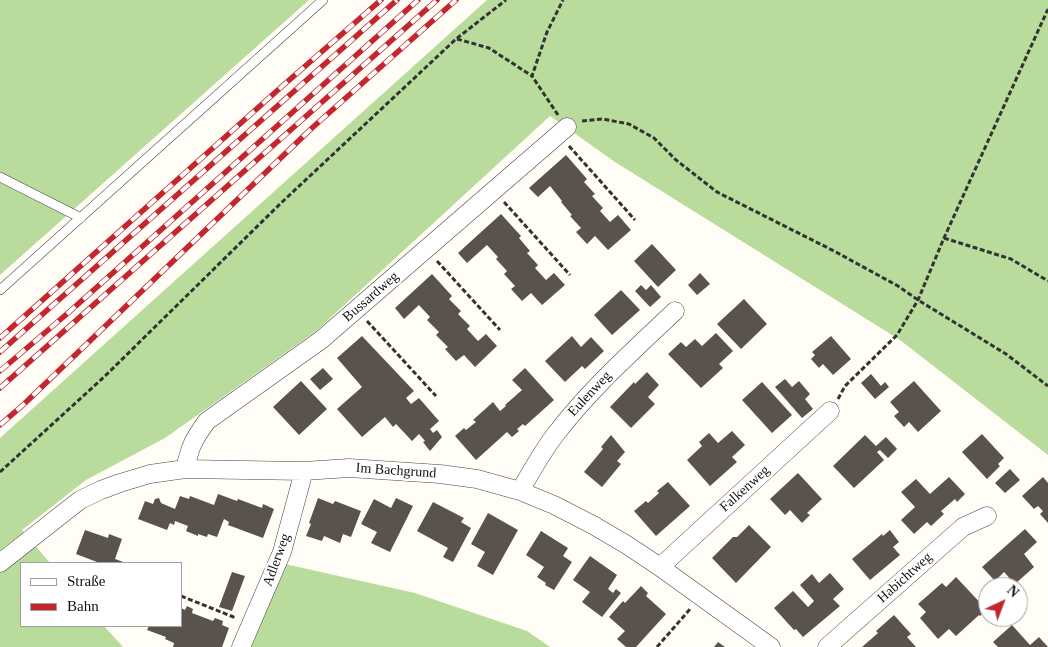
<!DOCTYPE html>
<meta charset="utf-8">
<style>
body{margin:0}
#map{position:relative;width:1048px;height:647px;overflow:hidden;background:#fffdf5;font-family:Georgia,serif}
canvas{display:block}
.legend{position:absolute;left:20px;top:562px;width:162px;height:65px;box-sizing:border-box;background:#fff;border:1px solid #a0a0a0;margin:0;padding:6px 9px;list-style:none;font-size:15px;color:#111}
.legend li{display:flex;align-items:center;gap:10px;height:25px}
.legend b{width:25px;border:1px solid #a0a0a0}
.north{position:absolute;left:978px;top:577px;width:50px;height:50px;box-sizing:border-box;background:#fff;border:1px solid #a0a0a0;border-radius:50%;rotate:43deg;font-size:14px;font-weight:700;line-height:20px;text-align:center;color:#111}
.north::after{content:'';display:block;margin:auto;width:18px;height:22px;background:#c4262e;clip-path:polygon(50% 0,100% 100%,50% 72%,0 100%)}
</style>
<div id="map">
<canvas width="1048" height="647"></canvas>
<ul class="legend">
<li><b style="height:6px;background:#fff"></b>Straße</li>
<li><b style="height:6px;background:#c4262e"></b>Bahn</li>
</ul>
<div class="north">N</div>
</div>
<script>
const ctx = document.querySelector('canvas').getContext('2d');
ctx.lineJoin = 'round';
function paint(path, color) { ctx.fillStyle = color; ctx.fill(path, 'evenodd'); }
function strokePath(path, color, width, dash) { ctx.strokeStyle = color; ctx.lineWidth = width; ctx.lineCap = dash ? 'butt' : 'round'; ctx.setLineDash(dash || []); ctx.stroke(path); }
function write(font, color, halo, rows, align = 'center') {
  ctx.font = font + ' Georgia,serif'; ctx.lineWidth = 5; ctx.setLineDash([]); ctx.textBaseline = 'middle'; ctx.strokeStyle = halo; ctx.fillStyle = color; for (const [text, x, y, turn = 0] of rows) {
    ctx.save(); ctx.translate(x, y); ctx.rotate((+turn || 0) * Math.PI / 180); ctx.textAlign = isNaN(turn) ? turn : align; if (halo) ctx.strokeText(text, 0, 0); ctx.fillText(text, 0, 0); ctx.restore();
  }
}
const forest = new Path2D(`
 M0,0H309L0,275Z
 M487,0H1048V455L900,340L615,162L550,116L315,332L165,438L86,480L22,530L50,563H21V626H104L123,647H0V438Z
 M285,564L415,593L527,631L550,647H250Z`);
const building = new Path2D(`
 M566,155L587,179L584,182L595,194L592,196L603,208L600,211L610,222L618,215L631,230L608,250L595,236L587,244L576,232L581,228L570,216L572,215L561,202L562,201L550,186L538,197L529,188Z
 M501,214L521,236L519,238L530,251L527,253L538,265L535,268L546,280L554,273L565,285L542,305L531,293L522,301L511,289L515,286L504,274L507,271L496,259L498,257L487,245L467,263L458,253Z
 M652,244L676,270L658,287L634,261Z
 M700,273L710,284L697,295L688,285Z
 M432,274L452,296L449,299L461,311L458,314L470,326L467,329L478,341L486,334L497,346L475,367L464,355L456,361L445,349L448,347L436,335L439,332L427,320L430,317L419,305L404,319L395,308Z
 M641,285L646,290L651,285L661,297L650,307L635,291Z
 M621,290L640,310L612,335L594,315Z
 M744,299L767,324L741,349L717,324Z
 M716,333L733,351L719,364L723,368L701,388L668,354L681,342L686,347L695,339L702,346Z
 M362,336L414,391L406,398L411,404L419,398L439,421L430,429L433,433L437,430L442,437L430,451L423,442L425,441L419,434L412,441L396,424L393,427L385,417L362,437L337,409L362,387L337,358Z
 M572,336L581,347L591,337L604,351L585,369L582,366L565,382L545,361Z
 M831,336L851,359L833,375L823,364L819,368L811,359L815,355L812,352Z
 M323,368L333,379L320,390L310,379Z
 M525,368L554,400L525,426L523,424L517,429L519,431L512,437L507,432L476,460L455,436L464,428L466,430L476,422L473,420L493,402L500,411L506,406L505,405L522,390L512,380Z
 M647,372L659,385L648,397L655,404L631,428L610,407L634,382L635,384Z
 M871,374L881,386L885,382L889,387L875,399L861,383Z
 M785,379L792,387L799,381L810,394L805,399L813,409L802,418L775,387Z
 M301,381L327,409L299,435L273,407Z
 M914,381L941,411L918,432L909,422L904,427L894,416L899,412L890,402Z
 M762,382L792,415L772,433L742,400Z
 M732,431L745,445L732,457L737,462L710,486L687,460L702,446L699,442L709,433L718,443Z
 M982,434L1004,458L998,464L1000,466L987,479L962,452Z
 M611,435L625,452L617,461L621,464L602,487L584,472L603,449L601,447Z
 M865,435L876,446L886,437L897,449L888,458L880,450L877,452L884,460L854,488L833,466Z
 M1010,469L1020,480L1005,493L995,483Z
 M798,473L822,499L807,513L810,515L802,523L790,510L785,515L770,499Z
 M949,477L965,494L957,502L955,499L941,511L944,514L931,526L927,522L914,534L901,520L915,507L901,492L916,479L930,494Z
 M1043,477L1048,483V523L1040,514L1043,511L1038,506L1034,509L1022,496Z
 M668,482L690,506L656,536L634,511L646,501L648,503L659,493L657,491Z
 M218,494L237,501L238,499L262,508L263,504L274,509L263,538L228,525L229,522L224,519L217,537L208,534L207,537L198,534V536L186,531L188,526L175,521L174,525L170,523L167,530L138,519L145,501L153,504L155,499L159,498L161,503L175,509L180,496L189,499L190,496L214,505Z
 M318,498L333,504L335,501L361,511L351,537L343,534L340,543L324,536L322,541L306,536L311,524L309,523Z
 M396,498L413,506L390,552L371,543L377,532L361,524L374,499L391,508Z
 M433,502L464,518L461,522L471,528L453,562L443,557L448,548L417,531Z
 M488,513L518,530L493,575L477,566L485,552L471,544Z
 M749,525L771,547L736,583L712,558L733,537H737Z
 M1025,529L1037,542L1024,554L1034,567L1015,584L1004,572L995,581L982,567Z
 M85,530L108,538L109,534L122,539L115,559L126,563H96L97,562L76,554Z
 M890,530L899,542L893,547L900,555L870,580L852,559L882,534L883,536Z
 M541,531L568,548L563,556L572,562L554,590L545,585L546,583L537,577L544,567L526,555Z
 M590,556L617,575L608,589L613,593L616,589L621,593L602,617L582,602L590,592L573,580Z
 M232,572L245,576L232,611L219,607Z
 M830,573L844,589L833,599L840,606L803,637L796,629L794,630L774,608L793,591L808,607L814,601L800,585L812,574L819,583Z
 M956,577L987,610L980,616L979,615L956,636L949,629L938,639L920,618L926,612L918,604L942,583L946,587Z
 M641,586L648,593L646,596L666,614L636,647H626L617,639L625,631L609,617L623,601L625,603Z
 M187,606L193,609L192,613L213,621L215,618L223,621L222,625L229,628L222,647H173L174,643L165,639L166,637L147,630L149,626H181V608L185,610Z
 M894,615L911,634L907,637L916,647H862L878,633L876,631Z
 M1012,625L1030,645L1039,637L1048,647H998L993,642Z
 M718,642L725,647H714Z`);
const path = new Path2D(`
 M457,39L489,48L532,76
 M558,115L532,76L547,32L563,0
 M582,121L603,119L629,124L654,138L676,160L717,192L834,251L898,286L918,300L1006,354L1048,386
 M569,146L635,220
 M504,202L570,275
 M944,238L1011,259L1048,281
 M437,261L500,330
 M367,321L436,396
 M838,399L845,386L897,335L918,300L944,238L1048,9
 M0,472L104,377L280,204L456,39L506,0
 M181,596L236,618
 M657,647L691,608`);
const service = new Path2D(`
 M0,177L81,218
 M0,290L323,0`);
const minor = new Path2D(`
 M185,469C190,447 193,440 207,421L321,340L567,127
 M520,491C531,472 542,452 555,435C590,389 633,351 675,311
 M0,563L80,500L101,490L120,483L150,474L185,469L304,471L349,468L440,474L477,479L520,491L554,505L593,525L627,545L660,567L771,647
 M660,567L830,411
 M241,647L282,552L304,471
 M827,647L963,527L987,516`);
const rail = new Path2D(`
 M0,338L279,89L381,0
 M0,352L397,0
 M0,371L68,313L418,0
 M0,388L437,0
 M0,425L23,405L312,128L456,0`);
const streetNames = [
 ["Bussardweg",371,297,-41],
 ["Eulenweg",590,394,-47],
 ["Im Bachgrund",396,471,4],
 ["Falkenweg",745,489,-42],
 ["Adlerweg",277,560,-70],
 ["Habichtweg",905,578,-42]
];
paint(forest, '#b9dc9c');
paint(building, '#5a524d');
strokePath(service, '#444', 10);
strokePath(minor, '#444', 19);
strokePath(path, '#333', 3, [5, 2.5]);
strokePath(service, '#fff', 9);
strokePath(minor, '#fff', 18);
strokePath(rail, '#c4262e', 5.5);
strokePath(rail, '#fff', 4, [11]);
write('14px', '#111', '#fff', streetNames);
</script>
